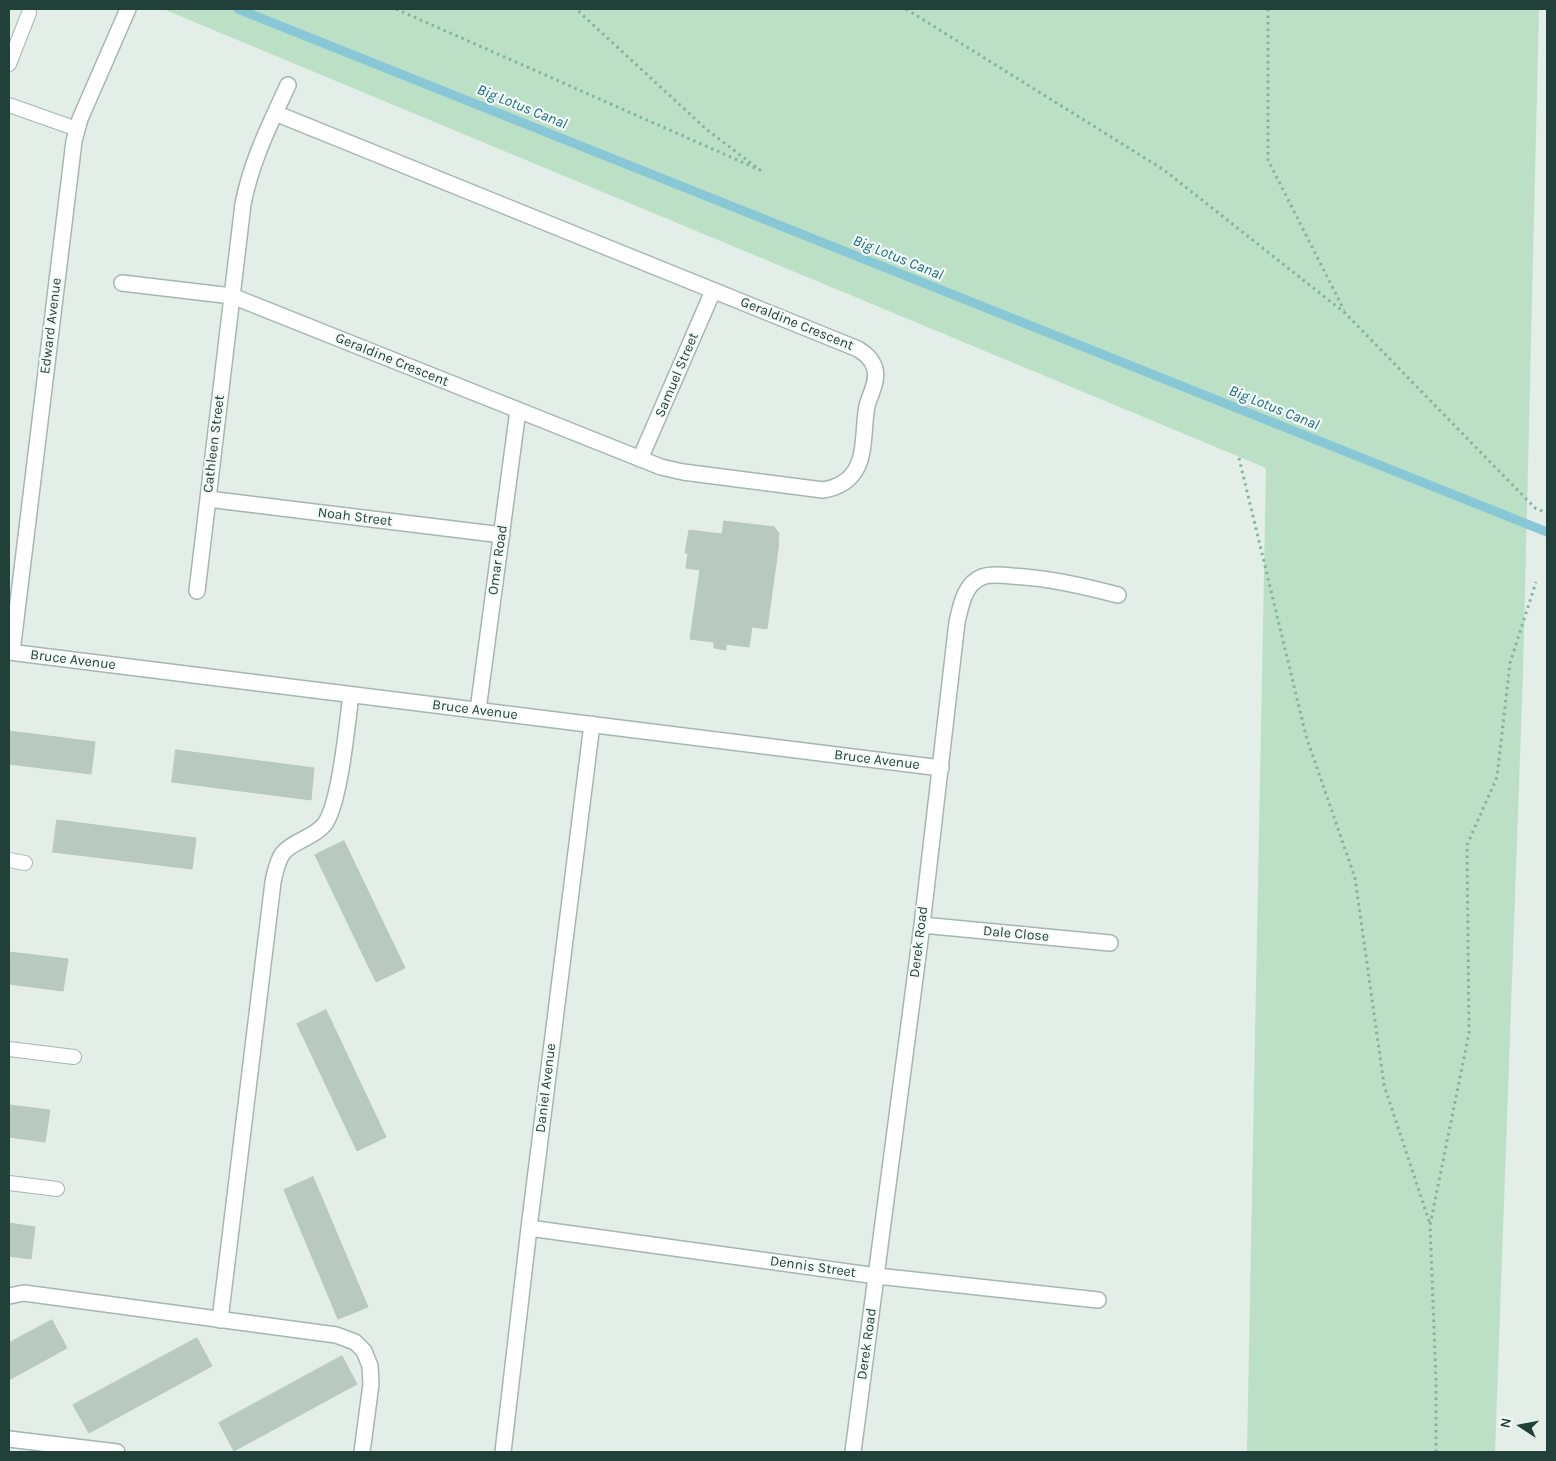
<!DOCTYPE html>
<style>
body{margin:0}
#map{position:relative;width:1556px;height:1461px;overflow:hidden;background:#e3eee9;font-family:Karla,sans-serif}
canvas{display:block}
.frame{position:absolute;inset:0;border:10px solid #214039;pointer-events:none}
.north{position:absolute;left:1496px;top:1401px;width:50px;height:50px;-webkit-text-stroke:4px #f4faf7;paint-order:stroke;rotate:281deg;font-size:14px;font-weight:700;line-height:20px;text-align:center;color:#214039}
.north::after{content:'';display:block;margin:auto;width:18px;height:22px;background:#214039;clip-path:polygon(50% 0,100% 100%,50% 72%,0 100%)}
</style>
<div id="map">
<canvas width="1556" height="1461"></canvas>
<div class="frame"></div>
<div class="north">N</div>
</div>
<script>
const ctx = document.querySelector('canvas').getContext('2d');
ctx.lineJoin = 'round';
function paint(path, color) { ctx.fillStyle = color; ctx.fill(path, 'evenodd'); }
function strokePath(path, color, width, dash) { ctx.strokeStyle = color; ctx.lineWidth = width; ctx.lineCap = dash ? 'butt' : 'round'; ctx.setLineDash(dash || []); ctx.stroke(path); }
function write(font, color, halo, rows, align = 'center') {
  ctx.font = font + ' Karla,sans-serif'; ctx.lineWidth = 4.5; ctx.setLineDash([]); ctx.textBaseline = 'middle'; ctx.strokeStyle = halo; ctx.fillStyle = color; for (const [text, x, y, turn = 0] of rows) {
    ctx.save(); ctx.translate(x, y); ctx.rotate((+turn || 0) * Math.PI / 180); ctx.textAlign = isNaN(turn) ? turn : align; if (halo) ctx.strokeText(text, 0, 0); ctx.fillText(text, 0, 0); ctx.restore();
  }
}
const green = new Path2D(`
 M163,9H1539L1523,674L1495,1452H1247L1266,468Z`);
const stream = new Path2D(`
 M238,9L1547,532`);
const building = new Path2D(`
 M724,521L774,527L779,533L778,542H779L767,629L752,627L749,647L726,644V650L714,648V642L690,639L700,570L686,568L688,553H685L689,530L722,534Z
 M9,731L95,742L91,774L9,764Z
 M176,750L314,768L311,800L172,782Z
 M57,820L196,838L192,869L53,852Z
 M344,841L405,968L376,982L315,855Z
 M9,952L68,959L63,991L9,984Z
 M326,1010L386,1137L357,1151L297,1024Z
 M9,1105L50,1110L45,1142L9,1137Z
 M313,1177L368,1307L338,1319L284,1190Z
 M9,1223L35,1227L31,1259L9,1256Z
 M52,1320L67,1348L9,1380V1343Z
 M197,1338L212,1366L89,1433L73,1405Z
 M342,1356L357,1384L234,1451L219,1423Z`);
const path = new Path2D(`
 M396,9L760,170L706,129L576,9
 M906,9L1164,170L1345,313L1535,508L1547,513
 M1268,9V160L1344,310
 M1239,458L1306,736L1355,878L1384,1085L1430,1224
 M1436,1452V1381L1430,1225L1469,1033L1467,845L1497,777L1510,663L1536,582`);
const lane = new Path2D(`
 M9,64L29,13
 M9,105L77,129
 M9,860L25,863
 M9,1049L74,1057
 M9,1183L57,1189`);
const street = new Path2D(`
 M122,283L232,296L661,467L683,472L823,490C836,488 848,482 855,471C866,454 863,425 867,406C870,394 878,382 875,369C872,359 866,354 858,349L275,113
 M640,459L713,291
 M208,499L502,535
 M197,591L243,204C251,162 270,124 288,85
 M9,652L941,768
 M12,652L74,141L80,119L128,9
 M478,710L518,410
 M922,925L1110,943
 M529,1228L877,1276L1098,1300
 M9,1296L24,1293L336,1335L355,1342L364,1351L370,1366L371,1384L362,1452
 M220,1320L273,882C275,873 277,861 283,853C293,841 313,838 324,825C340,805 347,724 351,695
 M9,1439L117,1452
 M503,1452L529,1228L592,724
 M853,1452L922,925L957,622C961,606 964,584 982,577C990,574 1003,575 1012,576C1049,578 1083,586 1118,595`);
const streetNames = [
 ["Geraldine Crescent",797,324,22],
 ["Edward Avenue",51,326,-83],
 ["Geraldine Crescent",392,360,22],
 ["Samuel Street",677,375,-67],
 ["Cathleen Street",214,444,-83],
 ["Noah Street",355,517,7],
 ["Omar Road",498,560,-82],
 ["Bruce Avenue",73,660,7],
 ["Bruce Avenue",475,710,7],
 ["Bruce Avenue",877,760,7],
 ["Dale Close",1016,934,5],
 ["Derek Road",919,942,-83],
 ["Daniel Avenue",546,1088,-83],
 ["Dennis Street",813,1267,8],
 ["Derek Road",867,1344,-82]
];
const waterNames = [
 ["Big Lotus Canal",522,107,22],
 ["Big Lotus Canal",898,258,22],
 ["Big Lotus Canal",1274,408,22]
];
paint(green, '#bbe0c6');
strokePath(stream, '#88c8d6', 9);
paint(building, '#b8c9c2');
strokePath(building, '#b5c8c0', 1);
strokePath(lane, '#a5b6b1', 16);
strokePath(street, '#a5b6b1', 18);
strokePath(path, '#82b3a5', 3, [2.5, 4]);
strokePath(lane, '#fff', 14);
strokePath(street, '#fff', 15);
write('14px', '#214039', '#f4faf7', streetNames);
write('italic 15px', '#186d80', '#f4faf7', waterNames);
</script>
